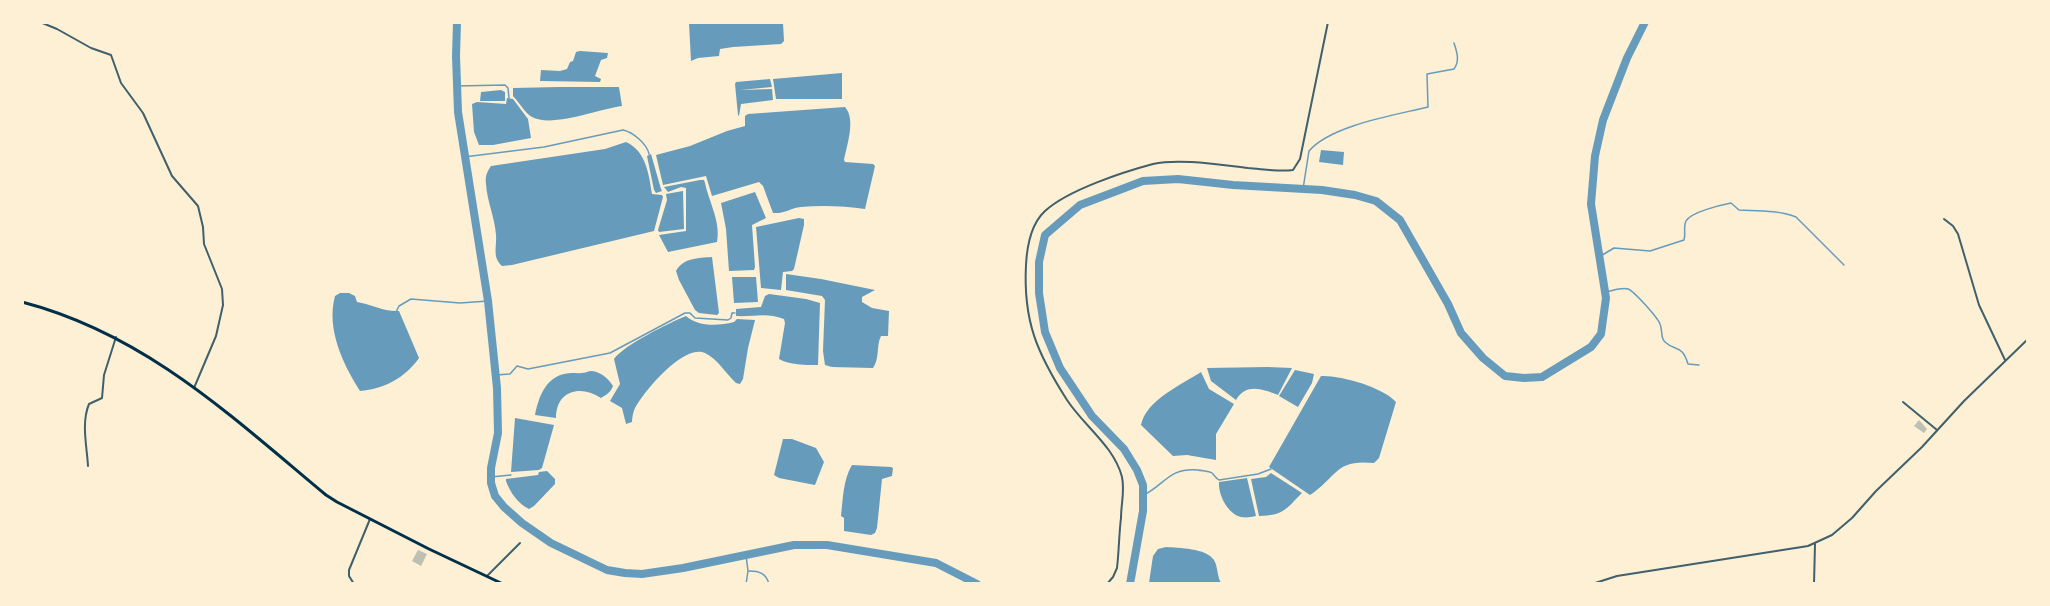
<!DOCTYPE html>
<style>
body{margin:0}
#map{position:relative;width:2050px;height:606px;overflow:hidden;background:#fdf0d5;font-family:"Sofia Sans Condensed",sans-serif}
canvas{display:block}
.frame{position:absolute;inset:0;border:24px solid #fdf0d5;pointer-events:none}
</style>
<div id="map">
<canvas width="2050" height="606"></canvas>
<div class="frame"></div>
</div>
<script>
const ctx = document.querySelector('canvas').getContext('2d');
ctx.lineJoin = 'round';
function paint(path, color) { ctx.fillStyle = color; ctx.fill(path, 'evenodd'); }
function strokePath(path, color, width, dash) { ctx.strokeStyle = color; ctx.lineWidth = width; ctx.lineCap = dash ? 'butt' : 'round'; ctx.setLineDash(dash || []); ctx.stroke(path); }
const water = new Path2D(`
 M689,23H783L784,41L781,44L733,47L720,49L719,56L698,58L691,61Z
 M580,51L608,53L607,58L601,60L595,76L601,79L600,82L540,81L541,70L560,71L567,69L570,62L573,61L576,52Z
 M842,73V99H776L773,79Z
 M770,79L772,87L740,90L772,89L773,100L741,104L739,116L738,115L735,84L736,82Z
 M559,87H619L622,106C599,109 552,128 532,117C525,113 519,102 513,96V88Z
 M501,90L505,92V101H480L481,92Z
 M507,98L513,99L528,119L531,138L493,145H479L474,132L472,104L477,102L506,104Z
 M845,107C856,119 847,145 844,160L845,162L873,164L875,166L865,209C845,206 822,205 801,207C791,208 784,214 773,213L763,186L759,182L712,196L706,176L663,185L656,155L690,146L727,131L745,126V116L748,114Z
 M626,142C646,151 649,174 652,194L662,195L663,197L654,231L512,265L502,266C492,257 497,247 496,235C495,218 487,201 486,184C485,176 487,172 491,166L605,149Z
 M1321,150L1344,152L1343,165L1319,162Z
 M651,154L661,189L662,191L656,193L654,190L647,156Z
 M700,180H704L705,183C709,202 721,222 717,242L668,252L659,235L686,231V188L681,187L668,192L664,187Z
 M683,191L684,229L659,232L658,230L667,200L666,194Z
 M755,192L766,218L752,225L755,267L754,270L729,271L726,229L721,203Z
 M799,218L804,219V225L794,269L792,271L783,272L781,290L761,288L756,227Z
 M712,257L719,313L717,315L699,313L695,310L679,280L676,271C683,258 698,258 712,257Z
 M786,274L821,279L875,290L862,297V302L872,308L889,311L888,336H881C876,346 880,358 873,368L832,367L825,365L823,351L825,300L822,296L786,290Z
 M732,277H756L758,302L734,303Z
 M340,293H349L355,296L357,302C371,304 384,312 399,311L419,358C405,378 384,389 360,391C343,364 326,329 335,296Z
 M769,294L806,299L820,303L818,365C806,365 789,365 779,359L785,323L784,319C766,312 754,317 736,316V309L761,307L765,296Z
 M686,316C698,327 718,326 734,322L737,319L755,320L748,348L743,379L740,384L736,383C726,374 718,359 705,353C684,343 644,391 635,408C633,412 632,418 632,422L626,424L622,408L610,401L620,384L614,359C624,345 669,323 686,316Z
 M1268,367L1292,368L1278,395C1262,389 1246,383 1236,400L1211,381L1207,368Z
 M1295,370L1314,374L1312,383L1298,407L1279,396Z
 M590,371C600,371 608,378 613,386C611,392 606,395 601,398C580,384 556,391 556,418L535,415C539,395 547,374 571,373C578,373 583,374 590,371Z
 M1201,372L1209,389L1234,404L1216,434V460L1187,455L1173,456L1141,425C1146,400 1181,385 1201,372Z
 M1321,376C1340,375 1383,387 1396,402L1379,458L1374,463C1335,459 1338,476 1310,495L1269,467Z
 M515,418L554,425L542,468L539,470L511,472Z
 M783,439H792L816,448L824,462L815,485L779,478L774,475Z
 M852,465L891,467L893,468L892,476L882,479L877,528L875,533L871,535L844,531V518L841,516C843,499 843,480 852,465Z
 M547,471L555,479V484L534,506L529,509C518,504 510,492 506,481V479L538,475L539,472Z
 M1271,473L1302,493C1285,510 1284,515 1259,516L1251,479L1266,477Z
 M1247,478L1256,516C1251,517 1246,518 1241,517C1228,514 1218,495 1219,482Z
 M1166,547C1179,548 1206,548 1214,560C1218,567 1217,576 1221,583H1149L1153,556L1158,549Z`);
const stream = new Path2D(`
 M457,86L505,85L508,88L509,98
 M464,157L544,147L623,130C633,132 647,144 649,154
 M1303,189L1309,151C1331,125 1396,115 1428,107L1427,74L1454,69C1460,61 1457,52 1454,43
 M1599,257L1614,248L1650,251L1684,240C1686,234 1683,227 1686,221C1691,212 1721,205 1731,203L1739,210C1757,211 1778,210 1796,217L1844,265
 M1605,292C1612,291 1622,287 1628,289C1634,291 1658,318 1660,324C1663,330 1660,338 1665,342C1676,352 1682,344 1688,364L1699,365
 M396,312L399,306L411,299L460,303L488,301
 M496,375L510,374L517,366L528,369L610,353L685,313H690L695,318L728,320L731,318L732,313H735
 M491,477L511,475
 M1144,495C1167,483 1168,468 1198,470C1202,471 1209,471 1212,473C1214,475 1216,478 1219,480L1258,474L1271,469
 M746,555L748,571L746,584
 M749,571C759,571 766,573 769,584`);
const river = new Path2D(`
 M457,22L456,56L458,112L488,301L497,388L498,433L491,468V483L495,496L504,507L522,523L551,543L607,570L625,573L642,574L683,568L794,545H827L936,563L977,584
 M1130,584L1143,511V485L1137,470L1124,449L1092,416L1060,368L1045,332L1039,293V262L1045,235L1080,205L1143,181L1178,179L1233,185L1322,190L1355,195L1376,201L1400,220L1448,304L1461,333L1483,358L1505,376L1524,378L1542,377L1591,347L1601,334L1606,298L1591,204L1595,156L1603,120L1627,58L1645,22`);
const building = new Path2D(`
 M1919,420L1927,429L1924,433L1914,426Z
 M418,550L427,554L421,566L412,561Z`);
const minor = new Path2D(`
 M40,22L57,29L91,48L111,55L121,83L143,113L172,176L198,206L203,227L204,244L222,289L223,305L216,336L194,388
 M1944,219L1953,226L1958,234L1979,305L2005,360
 M1903,402L1937,430
 M88,466C87,447 81,423 89,404L102,398L104,375L116,337
 M487,576L520,543
 M354,584L349,576V570L370,519
 M1107,584L1113,577L1117,568C1119,551 1119,534 1121,518C1121,504 1125,491 1122,477C1114,446 1084,426 1067,400C1037,353 1023,321 1026,265C1027,245 1031,224 1045,211C1068,190 1123,172 1153,164C1179,158 1221,165 1248,168C1263,169 1277,172 1293,170L1300,159L1328,22
 M1592,584L1617,576L1808,546L1832,535L1852,518L1876,491L1922,447L1964,401L2028,339
 M1814,584L1815,544`);
const primary = new Path2D(`
 M22,302C145,334 231,416 326,495L337,502L429,549L503,584`);
paint(water, '#669bbc');
strokePath(stream, '#669bbc', 1.5);
strokePath(river, '#669bbc', 8);
paint(building, '#bec0b2');
strokePath(minor, '#3f606c', 2);
strokePath(primary, '#003049', 3);
</script>
